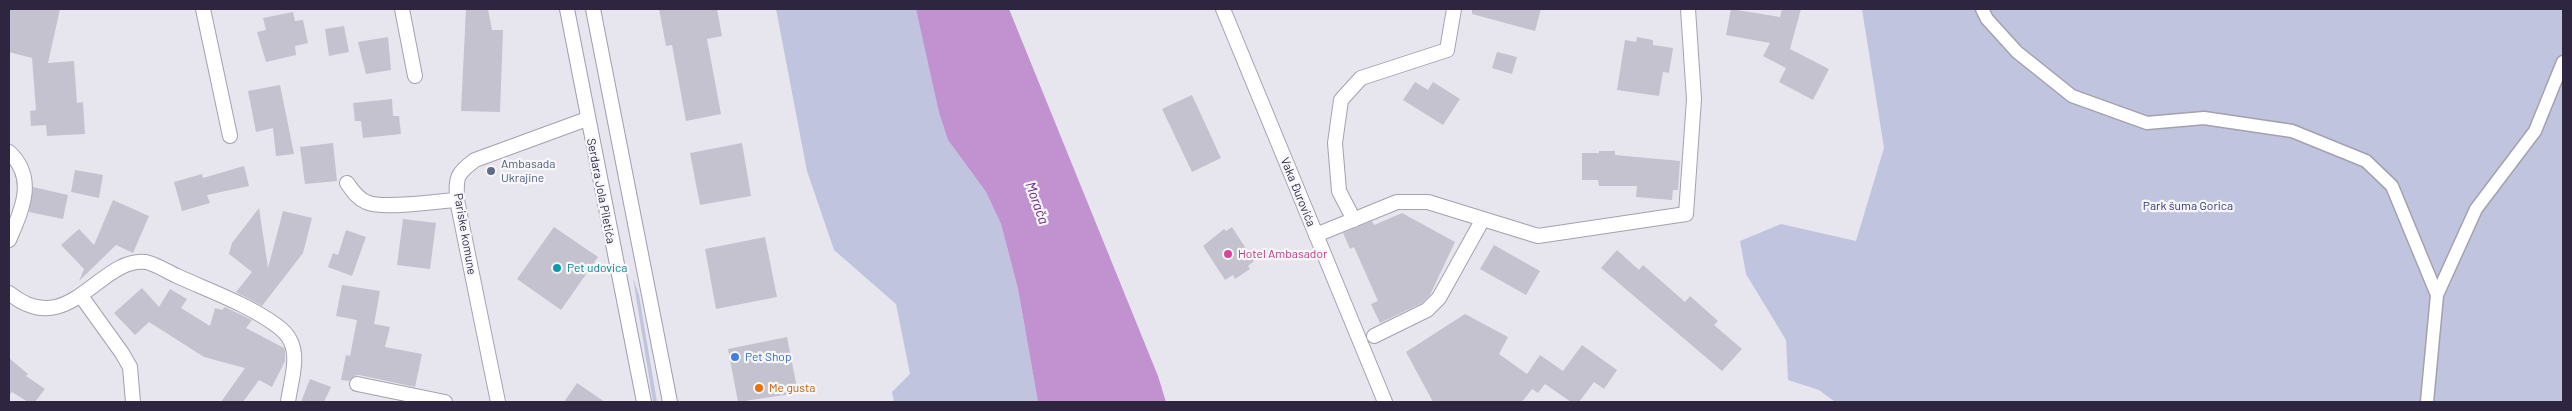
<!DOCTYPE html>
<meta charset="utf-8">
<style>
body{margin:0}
#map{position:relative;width:2572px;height:411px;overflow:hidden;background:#e7e6ee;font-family:Barlow,sans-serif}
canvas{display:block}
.frame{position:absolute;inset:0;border:10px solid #2e2540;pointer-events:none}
</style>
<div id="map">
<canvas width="2572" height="411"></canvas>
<div class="frame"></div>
</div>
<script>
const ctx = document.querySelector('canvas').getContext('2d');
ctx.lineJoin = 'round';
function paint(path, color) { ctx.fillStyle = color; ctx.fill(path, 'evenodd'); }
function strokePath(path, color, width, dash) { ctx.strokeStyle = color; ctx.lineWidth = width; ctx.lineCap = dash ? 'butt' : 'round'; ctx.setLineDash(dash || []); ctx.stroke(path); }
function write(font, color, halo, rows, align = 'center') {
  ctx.font = font + ' Barlow,sans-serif'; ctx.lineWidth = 4.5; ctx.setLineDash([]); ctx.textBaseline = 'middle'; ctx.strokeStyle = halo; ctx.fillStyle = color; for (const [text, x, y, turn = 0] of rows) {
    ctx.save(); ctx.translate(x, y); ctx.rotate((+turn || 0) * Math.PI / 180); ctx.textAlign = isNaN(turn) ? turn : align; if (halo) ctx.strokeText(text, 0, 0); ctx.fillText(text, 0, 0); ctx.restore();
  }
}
const green = new Path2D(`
 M776,9H916L948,140L986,192L1001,224L1018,289L1038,402H894L892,392L910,374L896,304L834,250L807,171Z
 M1862,9H2563V402H1835L1819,390L1788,380L1786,340L1746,274L1740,241L1781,224L1856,241L1884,148Z
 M633,278L639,295L657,402H653Z`);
const water = new Path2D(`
 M916,9H1009L1158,376L1166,402H1038L1018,289L1001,224L986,192L948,140L939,112Z`);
const building = new Path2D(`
 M9,9H60L48,63L74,61L77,103L83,102L85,134L47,136L46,125L31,126L30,111L36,110L32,58L9,52Z
 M466,9H488L492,30H503L500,112L461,111Z
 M659,9H717L722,36L707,39L721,114L686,121L672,45L666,46Z
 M1472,9H1541L1535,31L1472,14Z
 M1731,9L1780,17L1782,9H1801L1790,49L1829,69L1813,100L1779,82L1786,68L1763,56L1770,43L1726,35Z
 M293,12L295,21L303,20L308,43L295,46L296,55L266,62L257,32L266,30L263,18Z
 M344,26L349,52L329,56L325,29Z
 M388,37L391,70L366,74L358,42Z
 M1637,37L1653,40V45L1673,48L1669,73L1663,72L1659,96L1617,90L1625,40L1636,42Z
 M1497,52L1517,57L1512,74L1492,68Z
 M1415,82L1428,90L1433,82L1460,99L1443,125L1403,100Z
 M280,85L294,154L276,156L273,128L256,132L248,91Z
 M1192,95L1221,158L1192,172L1162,109Z
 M392,99L393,116H399L401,134L363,138L361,121H355L353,103Z
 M333,143L337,181L305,184L300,147Z
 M742,143L751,196L700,205L690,153Z
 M1599,151H1615V155L1680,161L1678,190H1673L1672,200L1636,197L1637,186H1599L1598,180H1582V153H1599Z
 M244,166L249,186L207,195L210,203L182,211L174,182L202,174L203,178Z
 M75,170L103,175L99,198L71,192Z
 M33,187L68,195L63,219L29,212Z
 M113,200L149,216L133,253L116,245L79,281L84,269L61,245L79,229L94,245Z
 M259,208L268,268L283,211L312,218L303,253L262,306L236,292L252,272L229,254L232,243Z
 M1402,213L1455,242L1430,295L1422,303L1380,323L1371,304L1378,301L1354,247L1350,249L1343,233L1372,221L1374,225Z
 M403,219L436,223L430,269L397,265Z
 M554,227L598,257L561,310L517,279Z
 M1232,227L1254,261L1248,266L1250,269L1235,279L1233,275L1225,280L1203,246L1224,229L1226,231Z
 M346,230L366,237L352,276L328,267L333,253L338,255Z
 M765,237L777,297L716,309L705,249Z
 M1494,245L1540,271L1526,295L1480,269Z
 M1617,250L1639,270L1643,265L1685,302L1690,296L1718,321L1714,325L1742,349L1722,371L1601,268Z
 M342,285L380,291L374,324L390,327L385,347L422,354L415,387L359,375L354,376L349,381L341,380L346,355L350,356L357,320L336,316Z
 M142,288L159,307L170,289L187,299L181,308L210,326L215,308L222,310L225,307L252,320L246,328L284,348L285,351V361L272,387L259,380L243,402H221L245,368L204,357L149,322L135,335L114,313Z
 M1465,314L1508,337L1499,354L1527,374L1540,355L1563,371L1582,345L1617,370L1604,389L1594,382L1579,402H1571L1545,384L1538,393L1532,389L1522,402H1433L1406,352Z
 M787,337L798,393L738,402L728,349Z
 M9,358L28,374L26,376L45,389L35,402H28L12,392L9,396Z
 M310,379L331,387L324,402H301Z
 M577,383L605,402H564Z`);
const pedestrian = new Path2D(`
 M1982,9L1987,19L2017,52L2072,96L2147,123L2204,118L2292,131L2366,161L2392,186L2437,295
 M2427,402L2437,295L2476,209L2535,131L2563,62`);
const minor = new Path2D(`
 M203,9L230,136
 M402,9L415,76
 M9,152C37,178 22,210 9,240
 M347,183C353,191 357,198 366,202C382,210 438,201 457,200
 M1354,220L1339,191L1335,143L1341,100L1361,78L1447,50L1454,9
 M1316,235L1397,202H1428L1538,236L1686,214L1694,99L1688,9
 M9,293C69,342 100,256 146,262C156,264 168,272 177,276C210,291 247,304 276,325C283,330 288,335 291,342C299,359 290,385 288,402
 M81,296L122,353L130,367L133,402
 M1374,336L1427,310L1439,298L1483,219
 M357,384L445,402
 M498,402L457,200C456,177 456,174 475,160L587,119`);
const tertiary = new Path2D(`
 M1223,9L1385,402`);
const secondary = new Path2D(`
 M567,9L644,402
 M593,9L670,402`);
const markers = [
 [491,171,5,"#5c6f8a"],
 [1228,254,5,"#d1479c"],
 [557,268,5,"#0f9aa8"],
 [735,357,5,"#3f7fe0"],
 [759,388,5,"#e8710a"]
];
const serviceNames = [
 ["Ambasada",501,164],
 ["Ukrajine",501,178]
];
const streetNames = [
 ["Serdara Jola Piletića",601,191,79],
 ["Vaka Đurovića",1298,192,68],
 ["Pariske komune",465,234,80]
];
const parkNames = [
 ["Park šuma Gorica",2188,206]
];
const hotelNames = [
 ["Hotel Ambasador",1238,254]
];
const cultureNames = [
 ["Pet udovica",567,268]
];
const shopNames = [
 ["Pet Shop",745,357]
];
const foodNames = [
 ["Me gusta",769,388]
];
const waterNames = [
 ["Morača",1037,203,70]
];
paint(green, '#c0c4de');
paint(water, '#c191d0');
paint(building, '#c4c2cf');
strokePath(pedestrian, '#a4a1af', 15);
strokePath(minor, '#a4a1af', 16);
strokePath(tertiary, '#a4a1af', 16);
strokePath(secondary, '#a29cb1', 16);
strokePath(pedestrian, '#fff', 12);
strokePath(minor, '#fff', 14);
strokePath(tertiary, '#fff', 14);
strokePath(secondary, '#fff', 14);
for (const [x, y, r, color] of markers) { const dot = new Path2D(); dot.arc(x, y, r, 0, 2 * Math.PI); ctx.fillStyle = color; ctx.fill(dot); strokePath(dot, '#f7f7fa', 2); }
write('12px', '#4e5e75', '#f7f7fa', serviceNames, 'left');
write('12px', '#2e2540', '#f7f7fa', streetNames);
write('12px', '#313175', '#f7f7fa', parkNames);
write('12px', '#b23c85', '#f7f7fa', hotelNames, 'left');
write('12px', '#0d838f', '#f7f7fa', cultureNames, 'left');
write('12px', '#366cbe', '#f7f7fa', shopNames, 'left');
write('12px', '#c56008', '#f7f7fa', foodNames, 'left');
write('italic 14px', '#66217a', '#f7f7fa', waterNames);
</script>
